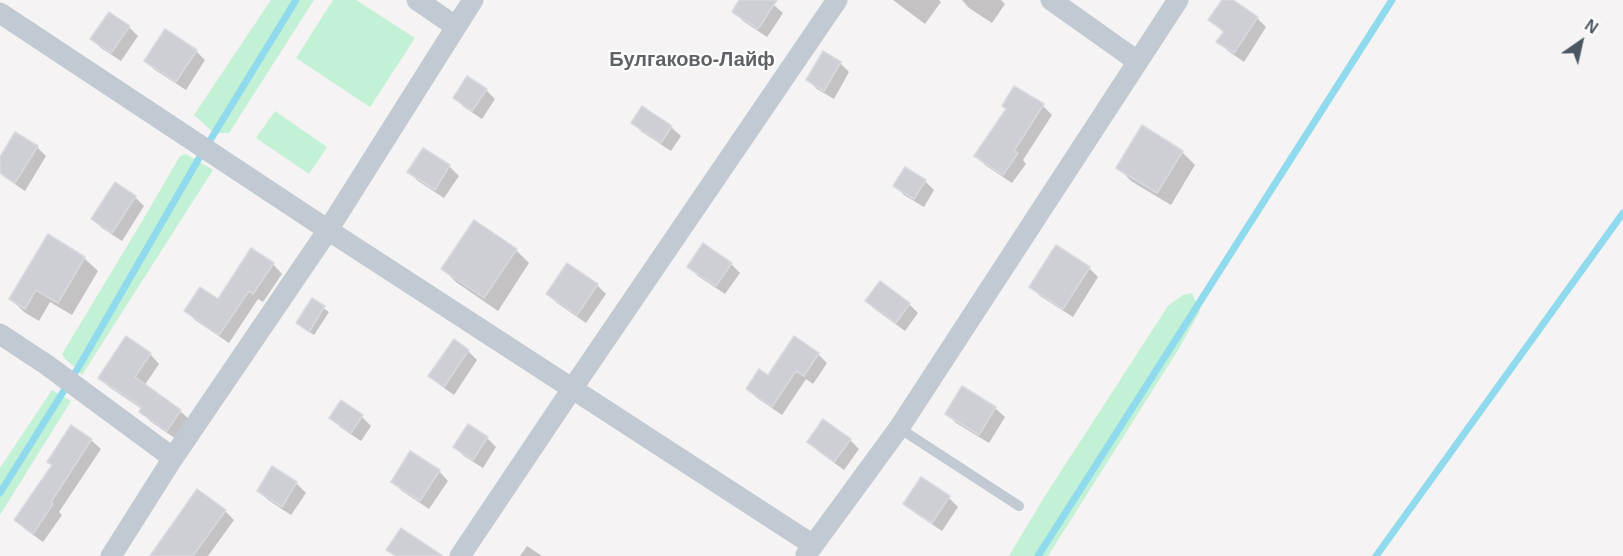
<!DOCTYPE html>
<meta charset="utf-8">
<style>
body{margin:0}
#map{position:relative;width:1623px;height:556px;overflow:hidden;background:#f5f3f3;font-family:Arial,sans-serif}
canvas{display:block}
.north{position:absolute;left:1551px;top:12px;width:60px;height:60px;-webkit-text-stroke:4px #fff;paint-order:stroke;rotate:34deg;font-size:16px;font-weight:700;line-height:24px;text-align:center;color:#4a5661}
.north::after{content:'';display:block;margin:auto;width:21px;height:27px;background:#4a5661;clip-path:polygon(50% 0,100% 100%,50% 72%,0 100%)}
</style>
<div id="map">
<canvas width="1623" height="556"></canvas>
<div class="north">N</div>
</div>
<script>
const ctx = document.querySelector('canvas').getContext('2d');
ctx.lineJoin = 'round';
function paint(path, color) { ctx.fillStyle = color; ctx.fill(path, 'evenodd'); }
function strokePath(path, color, width, dash) { ctx.strokeStyle = color; ctx.lineWidth = width; ctx.lineCap = dash ? 'butt' : 'round'; ctx.setLineDash(dash || []); ctx.stroke(path); }
function write(font, color, halo, rows, align = 'center') {
  ctx.font = font + ' Arial,sans-serif'; ctx.lineWidth = 4.5; ctx.setLineDash([]); ctx.textBaseline = 'middle'; ctx.strokeStyle = halo; ctx.fillStyle = color; for (const [text, x, y, turn = 0] of rows) {
    ctx.save(); ctx.translate(x, y); ctx.rotate((+turn || 0) * Math.PI / 180); ctx.textAlign = isNaN(turn) ? turn : align; if (halo) ctx.strokeText(text, 0, 0); ctx.fillText(text, 0, 0); ctx.restore();
  }
}
const green = new Path2D(`
 M271,0H314L229,133H214L194,115Z
 M333,0H356L415,38L370,107L296,58Z
 M275,111L327,147L309,174L256,138Z
 M186,154L213,170L82,375C76,365 66,363 62,354L141,223L180,156Z
 M1192,293L1200,311L1178,350L1048,556H1009L1043,499L1168,306L1183,295Z
 M52,390L71,401L0,515V468Z`);
const shadow = new Path2D(`
 M741,0H768L783,13L767,37L743,21L733,11Z
 M893,0H939L941,2L925,24Z
 M962,0H1001L1005,4L992,23L969,8Z
 M1223,0H1230L1257,18L1266,27L1244,62L1228,51L1218,42L1224,33L1210,20Z
 M129,27L138,36L121,61L101,48L92,39Z
 M196,51L205,60L186,90L155,70L146,61Z
 M840,63L849,72L834,99L817,89L808,80Z
 M486,90L495,99L482,119L464,107L454,98Z
 M1043,106L1052,115L1023,160L1026,164L1012,183L985,165L976,155Z
 M643,108L671,127L681,136L671,151L642,132L633,123Z
 M37,147L46,156L25,191L0,174V159Z
 M423,150L450,167L459,176L444,198L418,181L409,172Z
 M1182,152L1195,165L1171,205L1131,181L1118,167Z
 M925,181L934,190L924,207L904,195L895,186Z
 M116,184L135,197L144,206L122,241L102,228L93,219Z
 M516,250L529,263L498,311L456,282L443,269Z
 M84,258L98,271L72,315L50,302L39,321L24,312L11,299Z
 M273,264L282,274L263,302L258,299L229,343L195,320L186,311L218,301Z
 M731,264L740,273L725,294L698,276L689,267Z
 M1089,268L1098,277L1073,317L1040,296L1031,287Z
 M880,283L909,304L918,313L905,331L876,310L867,301Z
 M597,285L606,294L586,323L557,303L548,294Z
 M312,300L329,312L314,335L297,323Z
 M126,338L150,354L159,364L144,386L180,411L190,420L176,439L150,421L141,412L142,409L109,387L100,378Z
 M468,351L477,360L454,395L440,385L430,376Z
 M818,354L827,363L813,384L806,379L782,415L757,398L748,389L768,377Z
 M962,388L995,408L1005,417L989,443L956,423L947,414Z
 M342,402L362,417L371,426L361,441L340,427L331,418Z
 M72,427L91,440L101,449L59,512L62,515L43,542L25,529L16,520L53,466Z
 M487,438L496,447L483,468L464,456L455,447Z
 M850,440L859,449L844,470L818,451L809,442Z
 M273,468L296,483L306,493L291,515L268,500L259,491Z
 M439,471L448,481L429,509L402,491L393,482Z
 M922,479L949,498L958,507L942,531L915,513L905,504Z
 M225,511L234,520L208,556H150L161,539L163,540Z
 M527,546L542,556H520Z`);
const stream = new Path2D(`
 M0,493L78,368L198,160L296,0
 M1038,556L1392,0
 M1376,556L1623,213`);
const building = new Path2D(`
 M739,0H777L758,29L732,12Z
 M1222,0H1233L1258,17L1234,53L1216,42L1224,31L1208,20Z
 M109,12L130,26L111,53L90,39Z
 M165,29L197,50L176,82L144,61Z
 M823,51L841,62L824,91L806,80Z
 M467,76L487,89L472,111L453,98Z
 M1014,86L1044,104L1014,151L1018,153L1003,175L974,156L1006,109L1002,106Z
 M642,106L672,126L661,143L631,123Z
 M1142,125L1183,151L1157,193L1116,168Z
 M15,132L38,146L15,183L0,173V157Z
 M423,148L450,165L435,190L407,172Z
 M905,167L926,180L914,199L893,186Z
 M115,182L136,196L112,233L91,219Z
 M474,220L517,249L484,298L441,269Z
 M48,234L85,257L58,303L36,290L25,309L9,299Z
 M703,243L732,263L716,286L687,267Z
 M1056,245L1090,267L1063,309L1029,287Z
 M251,248L274,263L253,294L249,291L219,335L184,311L200,287L218,299Z
 M567,263L598,284L577,315L546,294Z
 M880,281L910,303L896,323L865,301Z
 M312,298L325,306L309,332L296,323Z
 M126,336L151,353L135,377L181,410L167,431L139,412L142,407L98,378Z
 M794,336L819,353L804,376L796,371L772,407L746,389L759,369L768,375Z
 M454,339L469,350L444,387L428,376Z
 M962,386L996,407L979,435L945,414Z
 M341,400L363,415L351,433L329,418Z
 M823,419L851,439L834,462L807,442Z
 M468,424L488,437L473,460L453,447Z
 M71,425L92,439L51,502L53,504L33,534L14,520L52,465L47,462Z
 M410,451L440,470L420,501L391,482Z
 M272,466L297,482L282,507L257,491Z
 M921,477L950,496L932,523L903,504Z
 M197,489L226,510L193,556H150Z
 M401,528L443,556H396L386,550Z`);
const lane = new Path2D(`
 M899,428L1019,506`);
const street = new Path2D(`
 M417,0L455,26
 M1051,0L1137,61
 M0,13L328,230L813,545
 M0,334L47,365L173,458
 M806,555L899,428L1178,0
 M111,556L173,458L328,230L473,0
 M460,556L572,389L837,0`);
const quarterNames = [
 ["Булгаково-Лайф",692,60]
];
paint(green, '#c3f1d5');
paint(shadow, '#0003');
strokePath(stream, '#90daee', 7);
paint(building, '#cdcfd5');
strokePath(building, '#d7d9de', 1.5);
strokePath(lane, '#c1cad2', 10);
strokePath(street, '#c1cad2', 21);
write('bold 20px', '#5f6368', '#fff', quarterNames);
</script>
